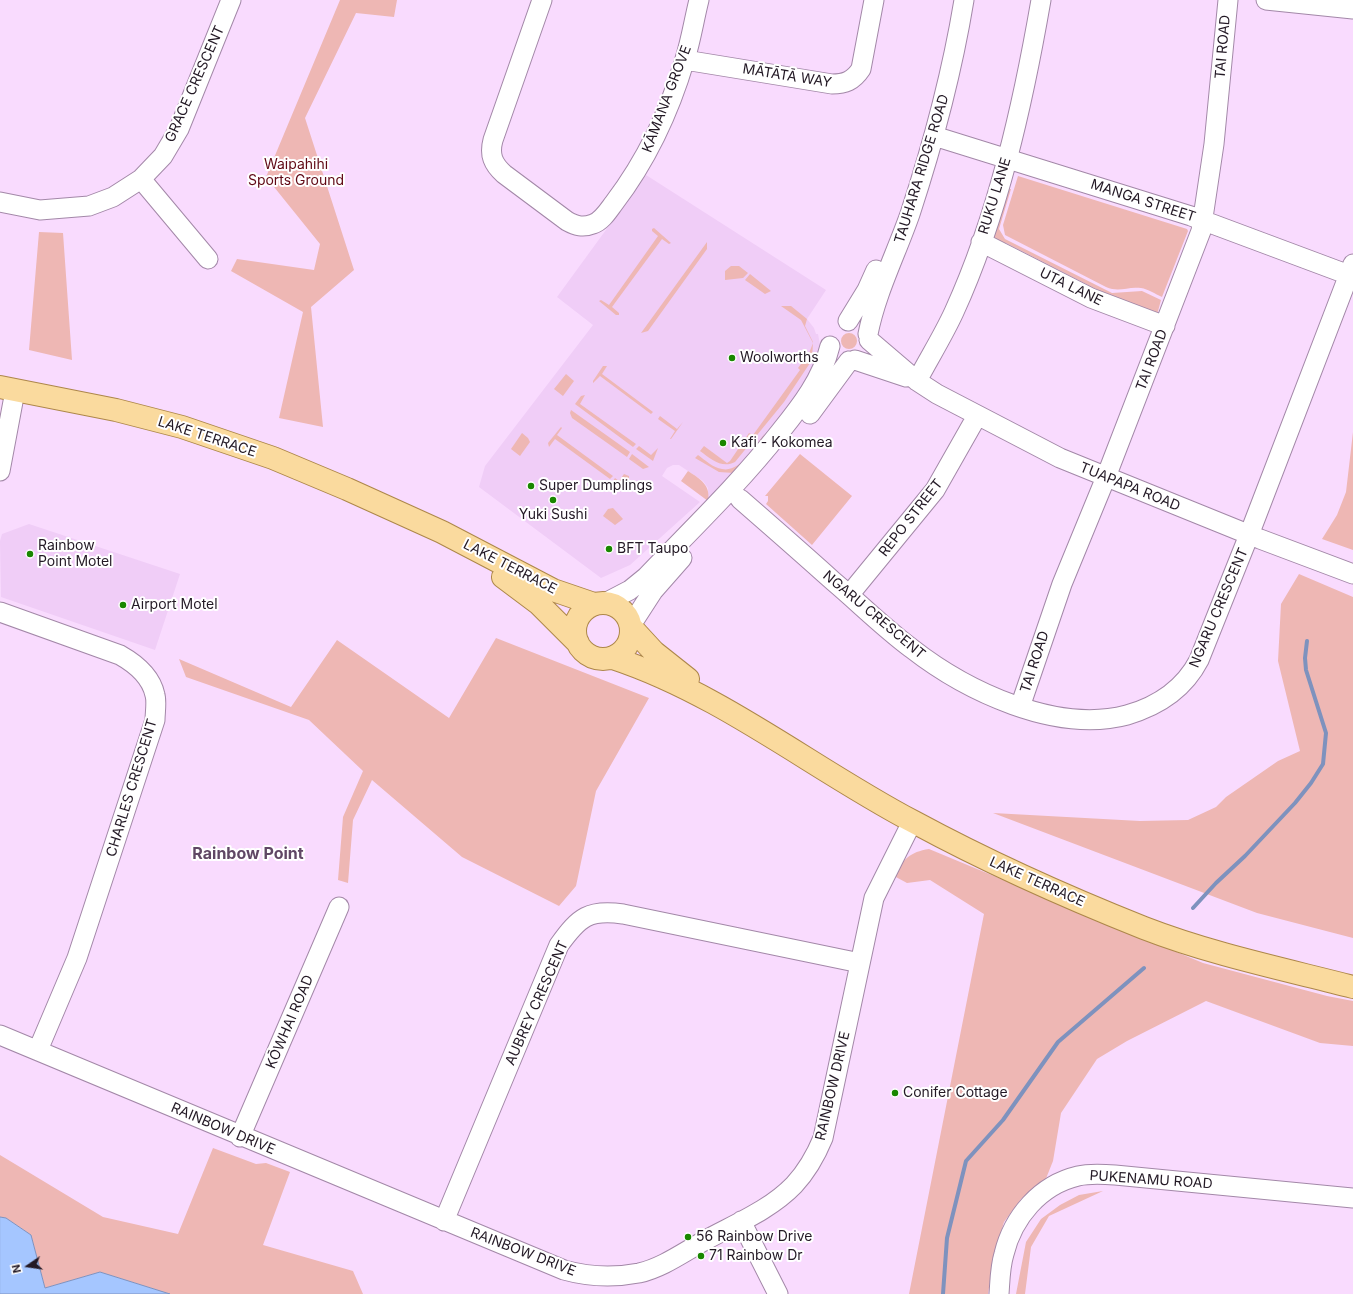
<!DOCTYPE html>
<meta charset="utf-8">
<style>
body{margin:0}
#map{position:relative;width:1353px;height:1294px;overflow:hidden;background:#f9dbfe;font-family:Inter,sans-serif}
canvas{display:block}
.north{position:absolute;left:8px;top:1246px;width:40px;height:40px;-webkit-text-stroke:3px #fff;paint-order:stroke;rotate:257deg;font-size:11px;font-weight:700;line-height:16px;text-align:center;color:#231925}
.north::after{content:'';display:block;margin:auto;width:14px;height:18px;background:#231925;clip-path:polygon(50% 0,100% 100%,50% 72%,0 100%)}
</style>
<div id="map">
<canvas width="1353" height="1294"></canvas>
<div class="north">N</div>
</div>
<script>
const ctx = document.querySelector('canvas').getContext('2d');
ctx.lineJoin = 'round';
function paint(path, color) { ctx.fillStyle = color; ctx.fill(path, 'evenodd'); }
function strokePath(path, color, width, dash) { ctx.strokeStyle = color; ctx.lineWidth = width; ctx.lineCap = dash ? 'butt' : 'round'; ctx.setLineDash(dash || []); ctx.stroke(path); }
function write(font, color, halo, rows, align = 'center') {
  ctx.font = font + ' Inter,sans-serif'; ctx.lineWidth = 4; ctx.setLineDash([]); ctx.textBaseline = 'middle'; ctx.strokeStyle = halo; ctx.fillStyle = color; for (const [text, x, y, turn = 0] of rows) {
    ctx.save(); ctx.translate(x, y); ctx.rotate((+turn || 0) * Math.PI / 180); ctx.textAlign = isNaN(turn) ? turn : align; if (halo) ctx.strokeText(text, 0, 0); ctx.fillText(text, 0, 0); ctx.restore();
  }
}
const built = new Path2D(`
 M646,175L826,290L807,319L814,328L816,334H818L821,350L797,399L765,433L752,457L708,502V488L703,481L679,465H673L667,468L662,476L700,502L630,565L601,578L479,487L485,466L593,325L557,297Z
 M29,524L180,574L155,650L1,597L0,541L2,534Z`);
const green = new Path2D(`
 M340,0H397L394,17L356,13L305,118L354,270L311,307L323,427L279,418L303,312L231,271L237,259L314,270L320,244L266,177Z
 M1018,176L1187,229L1188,231L1162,297C1155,294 1148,289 1141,288C1127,286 1120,293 1106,287L1005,235L1003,225Z
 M1008,189H1011L999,229L1005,239L1112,293L1142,291L1161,300L1157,315L1147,313L1144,308L1098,290L1006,243L1001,244L993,239Z
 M654,228L671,243L669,244L662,239L612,307L619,313V315H616L599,301L601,300L609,305L658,236L652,231V229Z
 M39,232L63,233L72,360L29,350Z
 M707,242V249L648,331L641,333Z
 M731,266H739L748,273L743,278L725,280V271Z
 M750,274L771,291L765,294L745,280Z
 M781,306H791L807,319L805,326L813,342L812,360L784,402L735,462C722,469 711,459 700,451L704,446L727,463L730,461L749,433L753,435L800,370L798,368L804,360L806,361L813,343L801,320Z
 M841 341a8 8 0 1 1 16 0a8 8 0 1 1-16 0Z
 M603,366H607L602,374L653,412L651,414L600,376L593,383V381Z
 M566,374L574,381L563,396L554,389Z
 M585,395L580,404L636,444L633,447L575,404L581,396Z
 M571,410L630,452L627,457L572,418L570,413Z
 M660,416L677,429L683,422L671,439H670L675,431L658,419Z
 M561,427L562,428L557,435L613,476L610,479L555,439L549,447L548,443Z
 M1353,432V550L1322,539L1337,515L1346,492Z
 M522,433L528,438L530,442L520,456L511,449Z
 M765,433L752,457L734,473L719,472L695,458L698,455C705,460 713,468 722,469C740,473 755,446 765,433Z
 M639,446L651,455L658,448L653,461L636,449Z
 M632,454L649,467L643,469L629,459Z
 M800,454L852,496L812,545L766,504L768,501V496H765Z
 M688,471C700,479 711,485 708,501L681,481Z
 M624,474L629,476V482L613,493L612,491L617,484L613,481L615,478L619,481Z
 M613,508L623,519L615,525L603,516L608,509Z
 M1299,574L1353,597V938L1257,913L993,813L1140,821L1188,820L1216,807L1226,797L1278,761L1300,751L1278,661L1281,604Z
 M496,638L649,698L596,791L576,886L559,906L462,857L372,780L353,820L348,883L338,880L343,817L363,771L309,720L186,677L179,659L291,707L337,640L449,718Z
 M929,849L1203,963L1327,996L1353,1001V1046L1320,1043L1206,1001L1127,1041L1097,1059L1061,1113L1053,1161L1045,1181L1021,1199L1004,1222L994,1255L988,1294H909L984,914L930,880L907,883L894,876C903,859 910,852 929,849Z
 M213,1148L256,1164L266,1163L290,1172L263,1245L353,1271L363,1294H170L100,1272L45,1288L31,1235L6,1218L0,1217V1155L103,1217L178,1234Z
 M1103,1191L1049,1216L1031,1247L1025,1294H1016L1026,1242L1041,1219L1060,1205L1079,1195Z`);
const water = new Path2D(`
 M0,1217L6,1218L31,1235L45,1288L100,1272L170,1294H0Z`);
const stream = new Path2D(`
 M1193,908L1216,883L1245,856L1295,803L1311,783L1323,764L1326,733L1306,670L1305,658L1307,641
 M943,1294L947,1238L966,1161L1003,1120L1058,1042L1144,968`);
const minor = new Path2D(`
 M542,0L493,140C489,155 493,164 504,174L567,221C576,226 583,228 593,224C602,221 608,211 614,203C646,161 670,110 685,59C691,40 694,20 699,0
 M1266,0L1353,9
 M685,60L832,84C845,84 853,81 861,69L874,0
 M934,136L1191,216L1349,275
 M141,179L208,259
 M0,202L40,210L89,206L113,197L141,179L163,156L179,129L231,0
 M981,242L1091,298L1165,326
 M848,321L867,290L876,270
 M868,334C876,293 896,254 910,214C933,144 952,73 964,0
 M869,340L917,381L937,394L1060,458L1260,539L1353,574
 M855,360L906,377
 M917,381C929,358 943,336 954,312C998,216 1023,104 1041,0
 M810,414L849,361
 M0,471L15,391
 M740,499C771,526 802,553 833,581C859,603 884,628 911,648C966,691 1056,734 1127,715C1158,706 1184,689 1199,660L1249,535L1353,264
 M849,595L935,490L977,416
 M605,603L630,590L646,577C692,529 739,484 780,432C801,406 822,379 830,346
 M0,612L120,655C136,664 151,676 155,695C157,702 155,713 155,720L77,958L38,1050
 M631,625L653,591L682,558
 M1020,707L1062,584L1106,477L1201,231L1214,144L1228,0
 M0,1035L564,1270C589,1277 613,1278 639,1273C662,1268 684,1252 704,1241C735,1224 770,1210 794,1185C807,1171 816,1155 823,1138L874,898L912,822
 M240,1137L339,907
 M444,1221L559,945C579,917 589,909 623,914L860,963
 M741,1221L778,1294
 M999,1294C1000,1281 1000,1267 1004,1254C1013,1217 1040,1185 1078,1176C1090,1173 1103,1174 1115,1175L1353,1198`);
const major = new Path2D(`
 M0,387L116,410L182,427L273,458L347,489L442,532L553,590L594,604
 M503,577L539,604L578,643
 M575 631a28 28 0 1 1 56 0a28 28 0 1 1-56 0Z
 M631,627L654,652L688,679
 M613,658C722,694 813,769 914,822C988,862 1066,897 1144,928C1211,954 1283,969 1353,987`);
const markers = [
 [732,358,4,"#198700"],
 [723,443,4,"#198700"],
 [531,486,4,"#198700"],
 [553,500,4,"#198700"],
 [609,549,4,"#198700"],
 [30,554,4,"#198700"],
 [123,605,4,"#198700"],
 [895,1093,4,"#198700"],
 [688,1237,4,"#198700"],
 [701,1256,4,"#198700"]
];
const streetNames = [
 ["TAI ROAD",1223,47,-85],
 ["MĀTĀTĀ WAY",787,76,9],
 ["GRACE CRESCENT",195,84,-66],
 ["KĀMANA GROVE",667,99,-69],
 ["TAUHARA RIDGE ROAD",922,169,-73],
 ["RUKU LANE",995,196,-73],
 ["MANGA STREET",1143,201,18],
 ["UTA LANE",1071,287,26],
 ["TAI ROAD",1152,360,-69],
 ["LAKE TERRACE",207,437,18],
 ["TUAPAPA ROAD",1130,487,22],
 ["REPO STREET",911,518,-52],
 ["LAKE TERRACE",510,567,27],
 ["NGARU CRESCENT",1219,608,-67],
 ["NGARU CRESCENT",874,615,40],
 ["TAI ROAD",1035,662,-72],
 ["CHARLES CRESCENT",132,788,-73],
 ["LAKE TERRACE",1037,882,24],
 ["AUBREY CRESCENT",537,1003,-66],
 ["KŌWHAI ROAD",290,1022,-67],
 ["RAINBOW DRIVE",833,1086,-77],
 ["RAINBOW DRIVE",223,1129,23],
 ["PUKENAMU ROAD",1151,1180,4],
 ["RAINBOW DRIVE",523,1252,21]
];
const parkNames = [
 ["Waipahihi",296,165],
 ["Sports Ground",296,181]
];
const poiNames = [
 ["Woolworths",740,358],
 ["Kafi - Kokomea",731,443],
 ["Super Dumplings",539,486],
 ["Yuki Sushi",553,515,"center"],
 ["Rainbow",38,546],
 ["Point Motel",38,562],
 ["BFT Taupo",617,549],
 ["Airport Motel",131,605],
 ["Conifer Cottage",903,1093],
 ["56 Rainbow Drive",696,1237],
 ["71 Rainbow Dr",709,1256]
];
const quarterNames = [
 ["Rainbow Point",248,854]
];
paint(built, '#f0cdf7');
paint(green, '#eeb7b4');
paint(water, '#a5c6ff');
strokePath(water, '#7e92be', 1);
strokePath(stream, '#7e92be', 4);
strokePath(minor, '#a388a8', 21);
strokePath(major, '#ad874a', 24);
strokePath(minor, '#fff', 19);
strokePath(major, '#fada9e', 22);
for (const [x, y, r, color] of markers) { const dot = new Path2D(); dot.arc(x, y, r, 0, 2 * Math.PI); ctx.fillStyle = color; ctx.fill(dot); strokePath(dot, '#fff', 1.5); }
write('14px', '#231925', '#fff', streetNames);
write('14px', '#600915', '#fff', parkNames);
write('14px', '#231925', '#fff', poiNames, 'left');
write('bold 16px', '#604765', '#fff', quarterNames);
</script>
